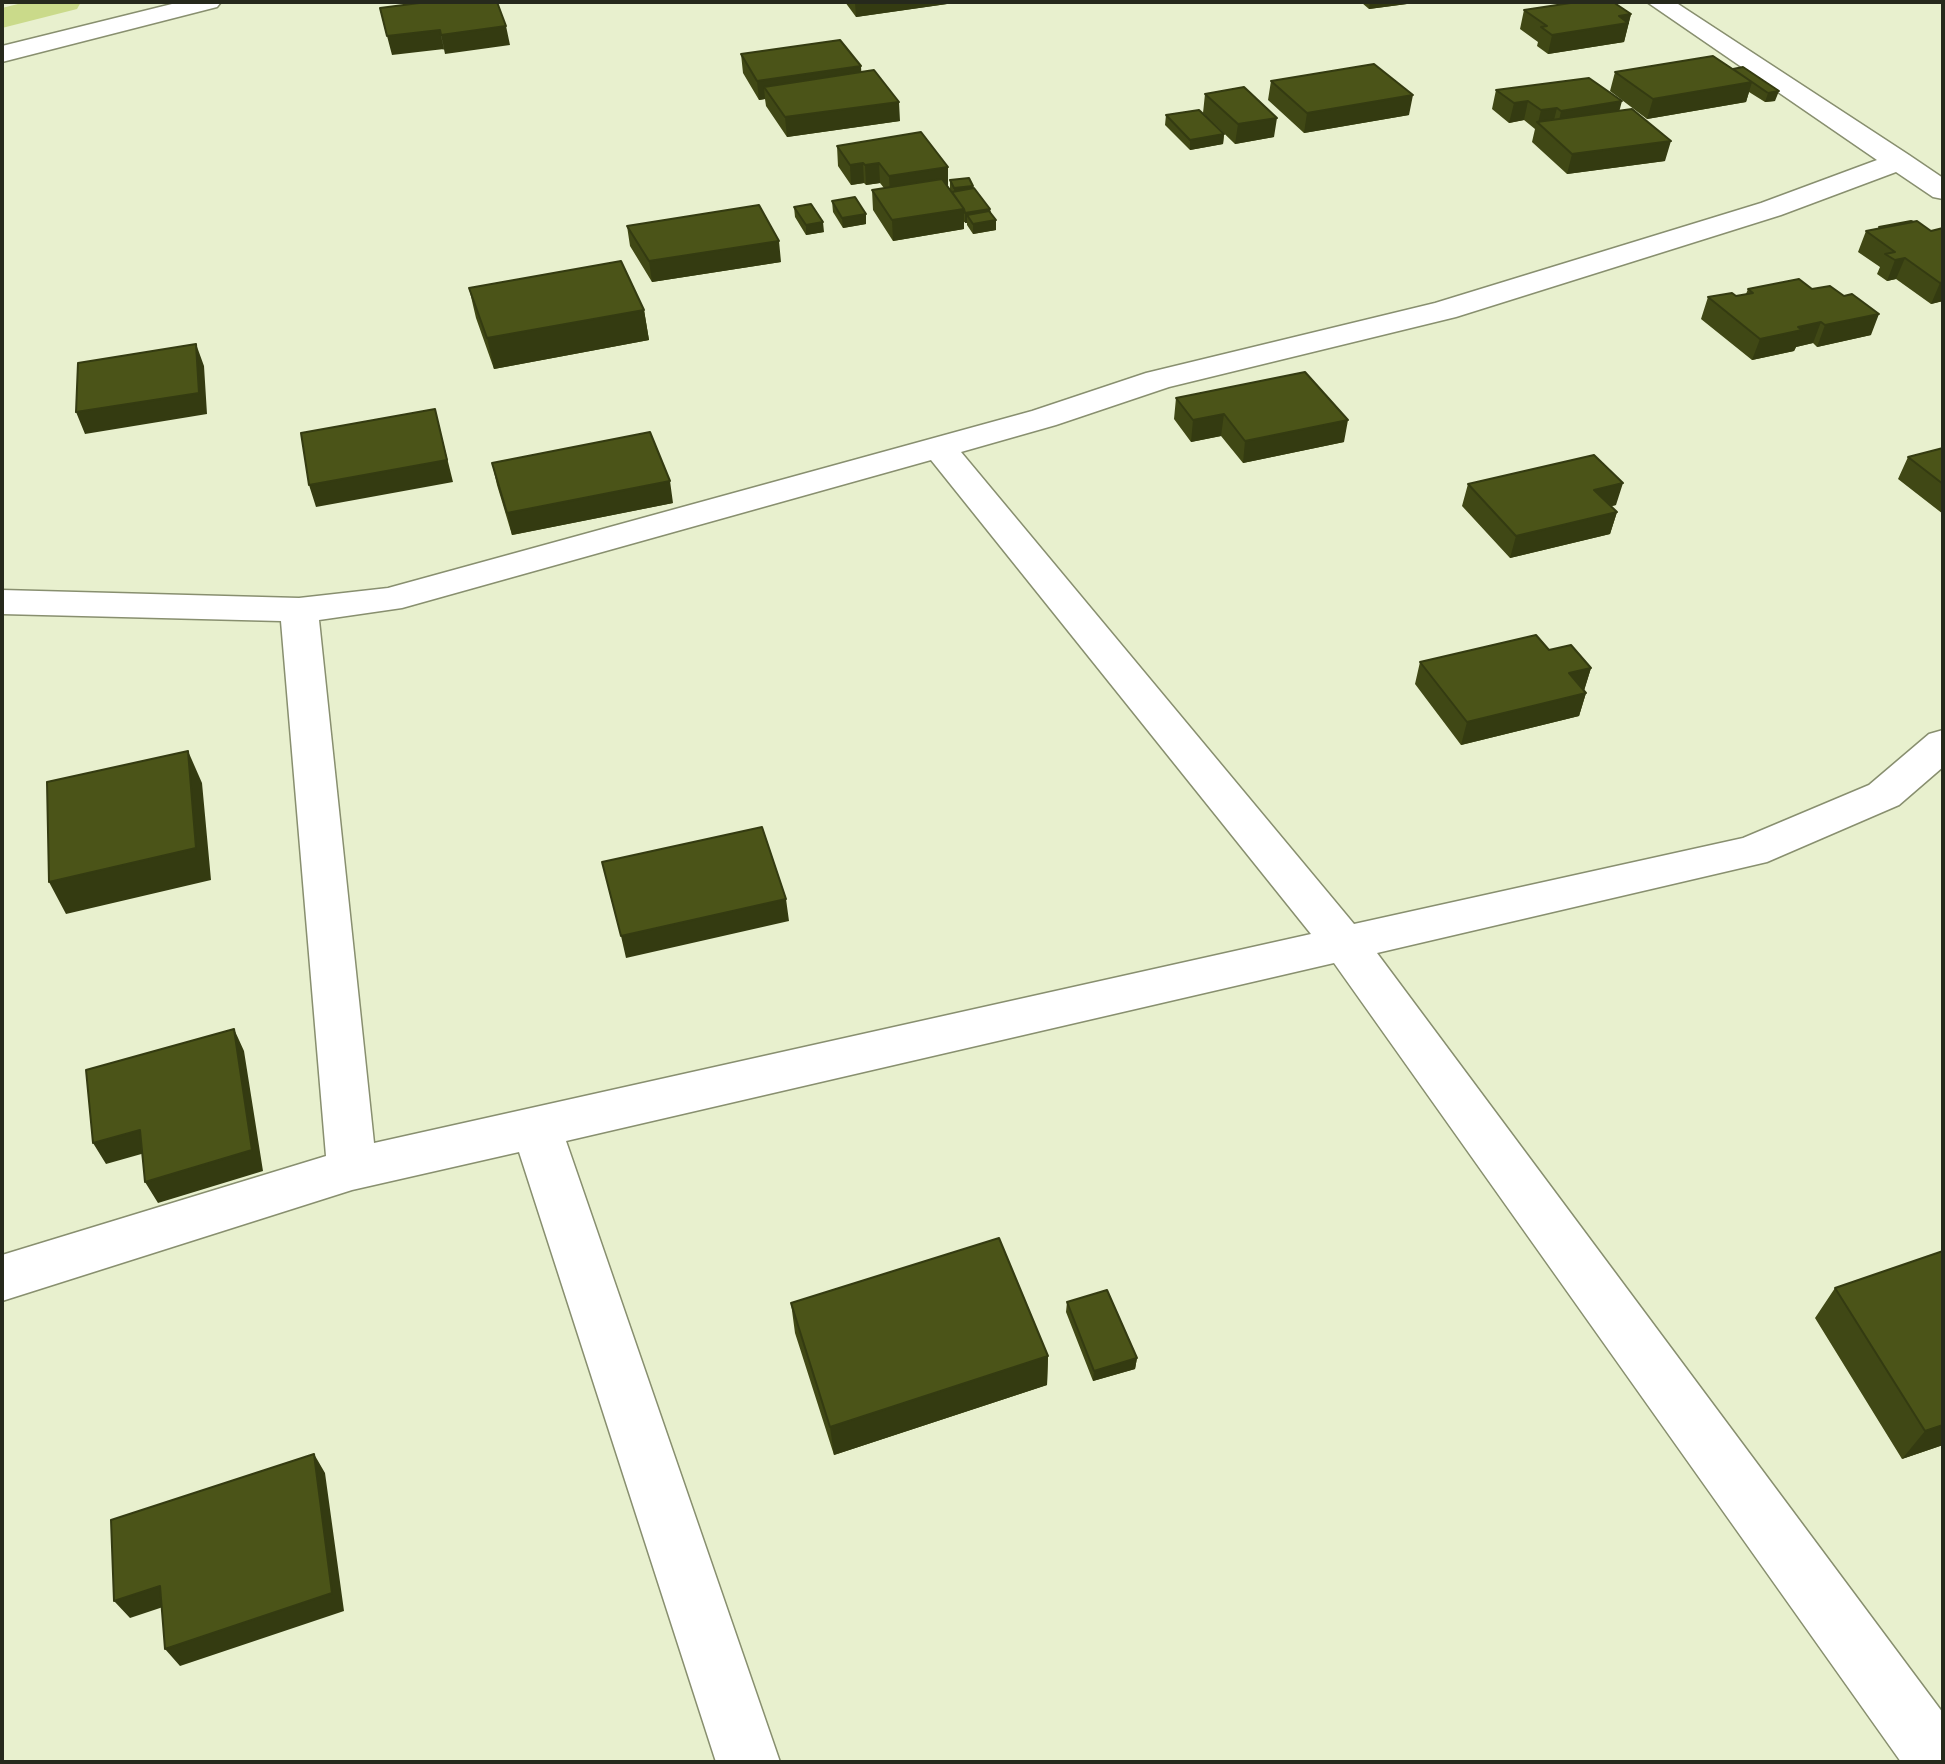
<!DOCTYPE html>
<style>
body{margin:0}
#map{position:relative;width:1945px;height:1764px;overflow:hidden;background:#e8f0ce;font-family:"Noto Sans",sans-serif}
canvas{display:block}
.frame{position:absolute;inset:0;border:4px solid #26291c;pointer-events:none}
</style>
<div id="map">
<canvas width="1945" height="1764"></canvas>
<div class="frame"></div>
</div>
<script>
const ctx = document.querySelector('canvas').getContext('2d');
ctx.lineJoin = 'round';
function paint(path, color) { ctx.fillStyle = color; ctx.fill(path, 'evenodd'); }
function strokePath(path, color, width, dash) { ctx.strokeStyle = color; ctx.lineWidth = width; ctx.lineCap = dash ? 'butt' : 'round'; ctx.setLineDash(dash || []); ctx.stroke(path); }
const canal = new Path2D(`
 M26,2H81L77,9L2,28V8Z`);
const street = new Path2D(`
 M1647,2H1675L1909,155L1943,178V199L1933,197L1896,172L1781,215L1456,317L1169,387L1056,425L961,452L1354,924L1743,838L1869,785L1929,734L1943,730V767L1899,805L1767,862L1377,953L1943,1713V1762H1901L1334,963L566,1141L780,1762H716L519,1152L352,1190L2,1301V1255L326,1156L281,621L2,614V590L299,598L388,588L1032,411L1146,373L1435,303L1761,203L1877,160ZM931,460L1311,934L374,1143L319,620L402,608Z`);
const secondary = new Path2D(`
 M180,2H221L217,7L2,62V46Z`);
const wall = new Path2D(`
 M845,2H954V3L856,17Z
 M1362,2H1422L1369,9L1362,3Z
 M1524,10L1631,14L1624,42L1548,54L1537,46L1538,42L1520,29Z
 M741,54L861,72L900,121L787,137L766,106L765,99L759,100L743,73Z
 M1743,67L1775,101L1765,102L1749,92L1746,102L1647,119L1610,91L1615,72L1733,69Z
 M1271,81L1409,115L1304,133L1268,100Z
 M1496,90L1619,111L1665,161L1567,174L1532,142L1535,129L1524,120L1509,123L1492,109Z
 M1205,94L1274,137L1235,144L1203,113Z
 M1166,115L1224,134L1223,144L1190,150L1165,125Z
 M837,146L948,167V186L950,189V180L973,188L990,209L996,230L973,234L967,225V223L964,222V229L893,241L873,210L872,190L884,188L880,183L866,185L864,183L851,185L838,166Z
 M832,201L866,224L843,228L833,212Z
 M794,207L824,232L806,235L795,217Z
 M627,226L781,262L652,282L630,246Z
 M1879,227L1931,231L1943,228V301L1931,304L1896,279L1887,281L1877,274L1880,267L1858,252L1866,231L1879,229Z
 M469,288L644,310L649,340L494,369L476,318Z
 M1748,289L1871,335L1817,347L1813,343L1796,347L1794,351L1752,360L1701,319L1708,297L1736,296L1746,294Z
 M1176,398L1344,442L1243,463L1221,436L1191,442L1174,419Z
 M1943,448V514L1898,479L1908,457Z
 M492,463L673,503L512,535L497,485Z
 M1468,484L1616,505L1611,506L1617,512L1610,534L1510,558L1462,506Z
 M1549,650L1591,668L1584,690L1586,693L1579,716L1461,745L1415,684L1420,662Z
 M1943,1251V1445L1902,1459L1815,1318L1835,1288Z
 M1067,1302L1137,1358L1135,1369L1093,1381L1066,1312Z
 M791,1303L1048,1356L1047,1385L834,1455L795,1333Z`);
const shadedWall = new Path2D(`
 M855,2H954V3L856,17Z
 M1370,2H1422L1369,9Z
 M1631,14L1624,42L1548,54L1552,35L1619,16Z
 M506,26L510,45L445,54L441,35Z
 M440,30L444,49L392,55L387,36Z
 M861,66L862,85L764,87L765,99L759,100L757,81Z
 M1752,82L1746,102L1647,119L1653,99Z
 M1779,91L1775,101L1765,102L1768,93Z
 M1413,95L1409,115L1304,133L1307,113Z
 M1528,101L1524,120L1509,123L1514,103Z
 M1622,101L1617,120L1557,131L1561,111Z
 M899,102L900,121L787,137L785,117Z
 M1557,108L1552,128L1538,123L1541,110Z
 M1277,118L1274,137L1235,144L1238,124Z
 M1224,134L1223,144L1190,150V140Z
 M1671,141L1665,161L1567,174L1572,154Z
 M863,163L864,183L851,185L850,165Z
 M879,163L880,183L866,185L865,165Z
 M948,167V187L890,197L889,176Z
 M973,186V196L954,199V188Z
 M964,209V229L893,241L892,220Z
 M990,209V219L967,215V223H965V213Z
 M866,214V224L843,228L842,218Z
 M996,220V230L973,234V224Z
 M823,222L824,232L806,235V225Z
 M779,241L781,262L652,282L649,261Z
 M1905,258L1896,279L1887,281L1895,260Z
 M1943,282V301L1931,304L1940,283Z
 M644,310L649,340L494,369L487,338Z
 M1879,314L1871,335L1817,347L1825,325Z
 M1821,322L1813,343L1796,347L1794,351L1752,360L1760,339L1798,327Z
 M196,344L204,366L207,414L85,434L76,412Z
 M435,409L453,482L316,507L309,485Z
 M1224,414L1221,436L1191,442L1193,420Z
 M1348,420L1344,442L1243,463L1245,441Z
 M670,481L673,503L512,535L507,513Z
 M1623,483L1616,505L1588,512L1594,490Z
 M1617,512L1610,534L1510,558L1516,536Z
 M1591,668L1584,691L1569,673Z
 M1586,693L1579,716L1461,745L1467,722Z
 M188,751L202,783L211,880L66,914L49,882Z
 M786,899L789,921L626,958L621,936Z
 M234,1029L244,1051L263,1171L158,1203L145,1182Z
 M140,1130L152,1151L106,1164L93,1143Z
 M1048,1356L1047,1385L834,1455L830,1427Z
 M1137,1358L1135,1369L1093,1381L1094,1371Z
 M1943,1425V1445L1902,1459L1925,1431Z
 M314,1454L325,1473L344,1611L180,1666L165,1649Z
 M160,1586L175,1603L130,1618L114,1601Z`);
const building = new Path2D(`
 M427,2H497L506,26L441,35L440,30L387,36L380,8Z
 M1577,2H1613L1631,14L1619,16L1628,23L1552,35L1541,27L1547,26L1524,10Z
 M840,40L861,66L757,81L741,54Z
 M1713,56L1752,82L1653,99L1615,72Z
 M1374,64L1413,95L1307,113L1271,81Z
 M1743,67L1779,91L1768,93L1733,69Z
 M874,70L899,102L785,117L764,87Z
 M1589,78L1622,101L1561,111L1557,108L1541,110L1528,101L1514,103L1496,90Z
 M1244,87L1277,118L1238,124L1205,94Z
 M1632,109L1671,141L1572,154L1537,122Z
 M1199,110L1224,134L1190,140L1166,115Z
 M921,132L948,167L889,176L879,163L865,165L863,163L850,165L837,146Z
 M969,178L973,186L954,188L950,180Z
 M942,179L964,209L892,220L872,190Z
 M974,188L990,209L965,213L964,209L952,192Z
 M855,197L866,214L842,218L832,201Z
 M811,204L823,222L806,225L794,207Z
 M759,205L779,241L649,261L627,226Z
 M989,211L996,220L973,224L967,215Z
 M1911,221L1913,222L1881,228L1879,227Z
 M1917,221L1931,231L1943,228V282L1940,283L1905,258L1895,260L1885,254L1895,252L1866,231Z
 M621,261L644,310L487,338L469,288Z
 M1799,279L1812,289L1830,286L1844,296L1852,294L1879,314L1825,325L1821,322L1798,327L1802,330L1760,339L1708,297L1732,293L1736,296L1753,293L1748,289Z
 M196,344L199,393L76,412L78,363Z
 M1305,372L1348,420L1245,441L1224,414L1193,420L1176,398Z
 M435,409L447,460L309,485L301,433Z
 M650,432L670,481L507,513L492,463Z
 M1943,448V484L1908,457Z
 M1594,455L1623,483L1594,490L1617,512L1516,536L1468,484Z
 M1536,635L1549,650L1571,645L1591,668L1569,673L1586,693L1467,722L1420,662Z
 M188,751L196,848L49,882L47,782Z
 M762,827L786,899L621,936L602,862Z
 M234,1029L252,1150L145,1182L140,1130L93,1143L86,1070Z
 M999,1238L1048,1356L830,1427L791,1303Z
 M1943,1251V1425L1925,1431L1835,1288Z
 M1107,1290L1137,1358L1094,1371L1067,1302Z
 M314,1454L332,1593L165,1649L160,1586L114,1601L111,1520Z`);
paint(canal, '#cada8a');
strokePath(street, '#888f6f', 3);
strokePath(secondary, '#888f6f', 3);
paint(street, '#fff');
paint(secondary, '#fff');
paint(wall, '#404815');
paint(shadedWall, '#343b11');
paint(building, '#4b5418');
strokePath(building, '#343b11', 2);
</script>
